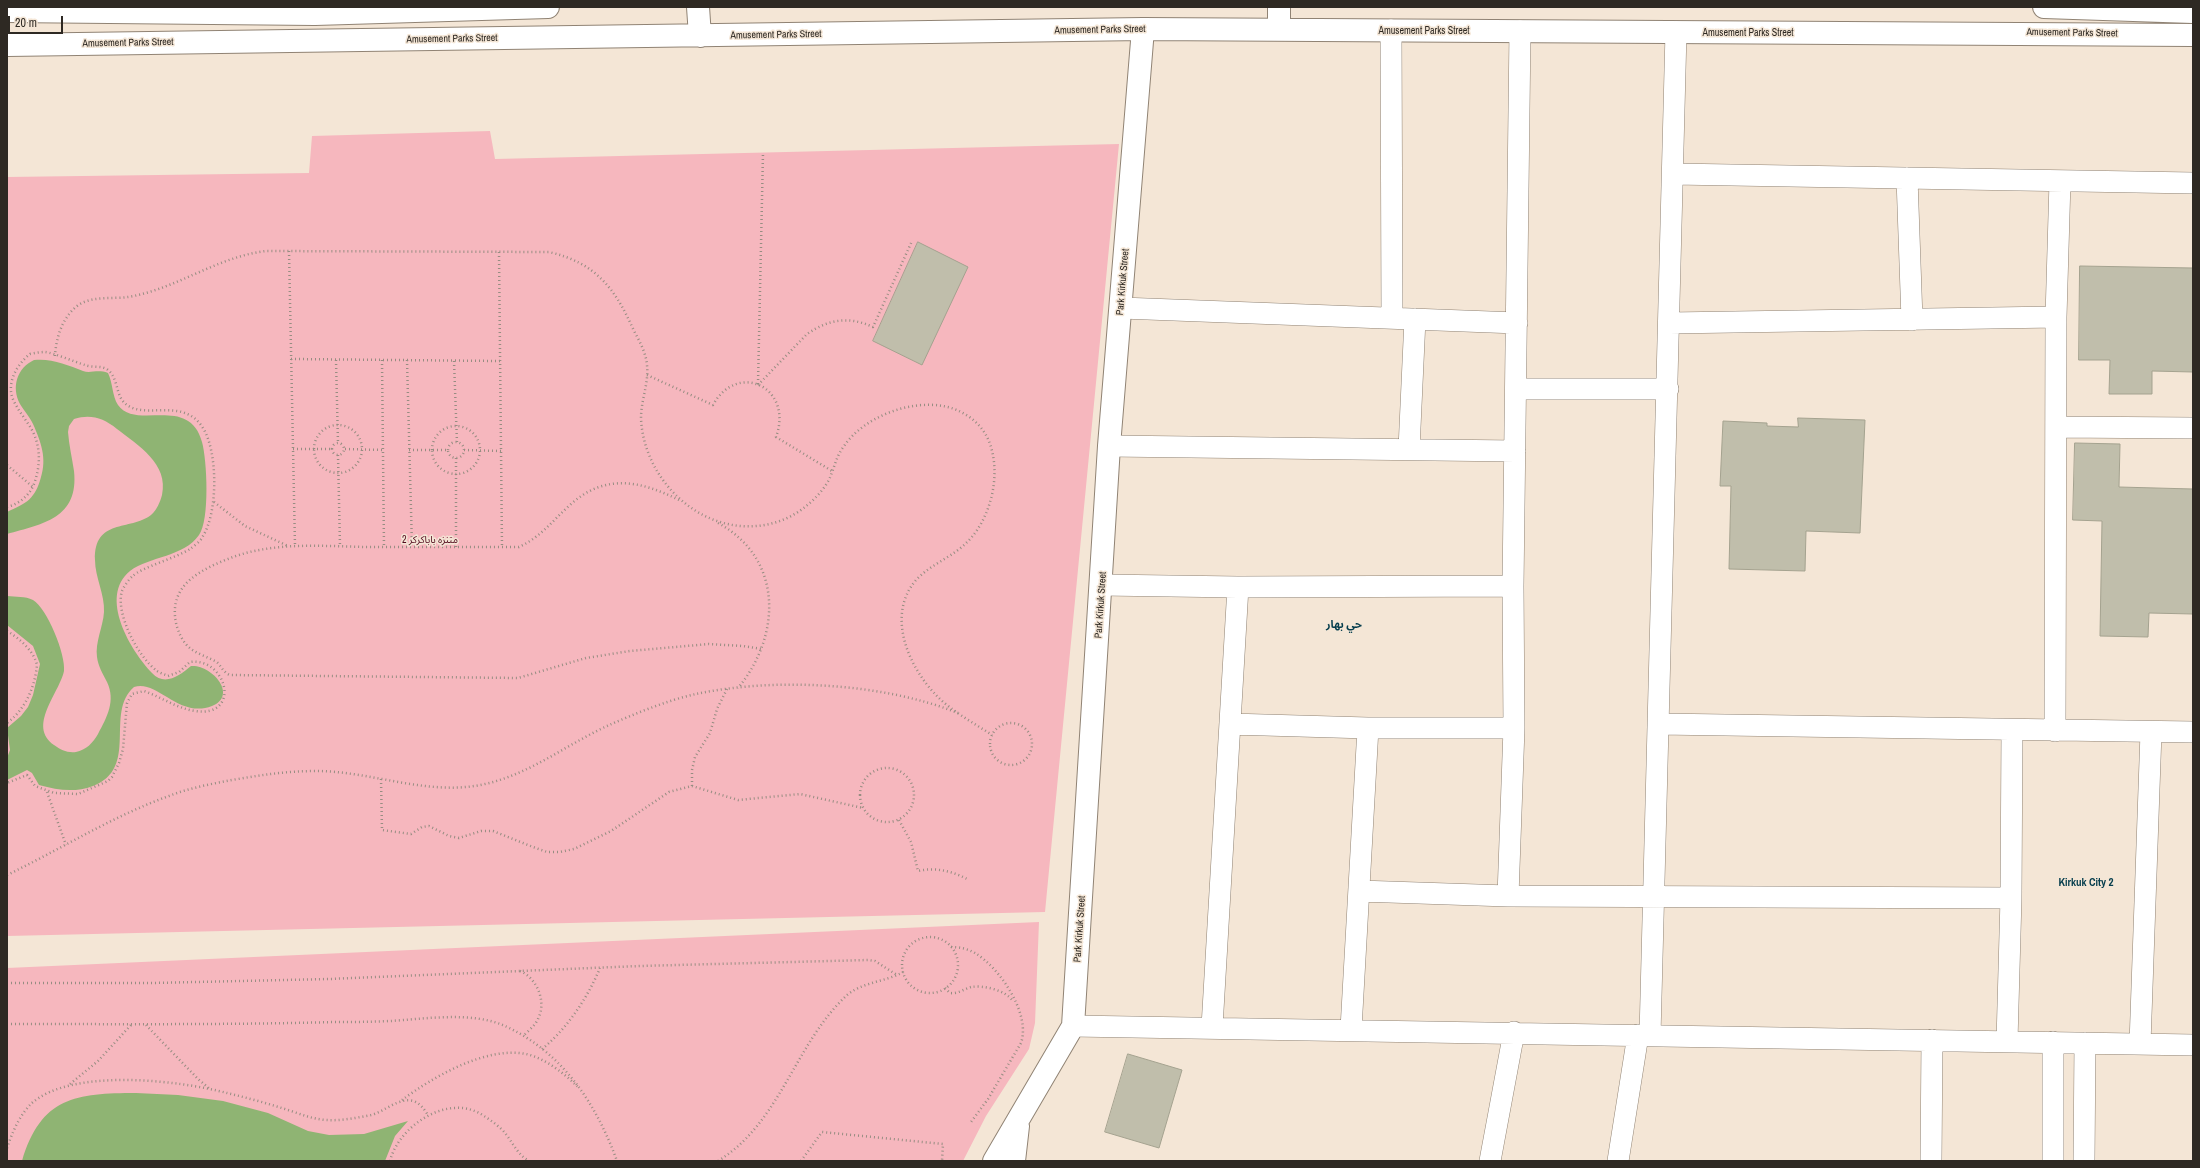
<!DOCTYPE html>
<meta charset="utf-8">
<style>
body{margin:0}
#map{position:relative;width:2200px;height:1168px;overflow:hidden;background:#f4e6d6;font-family:"Archivo Narrow",sans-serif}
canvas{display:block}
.frame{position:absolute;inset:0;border:8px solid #2e2923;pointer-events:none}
.scale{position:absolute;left:8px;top:16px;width:55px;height:18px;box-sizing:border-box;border:2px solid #2e2923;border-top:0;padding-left:5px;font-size:12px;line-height:14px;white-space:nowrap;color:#2e2923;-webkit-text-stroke:3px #f4e6d6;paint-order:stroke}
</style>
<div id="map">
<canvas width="2200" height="1168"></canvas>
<div class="frame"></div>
<div class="scale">20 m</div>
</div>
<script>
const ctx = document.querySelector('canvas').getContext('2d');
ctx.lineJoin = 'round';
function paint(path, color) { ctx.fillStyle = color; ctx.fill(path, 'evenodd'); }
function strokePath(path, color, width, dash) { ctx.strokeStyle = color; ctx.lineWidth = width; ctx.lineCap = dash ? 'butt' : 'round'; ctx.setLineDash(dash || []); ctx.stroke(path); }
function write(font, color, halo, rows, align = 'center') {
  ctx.font = font + ' "Archivo Narrow","Noto Sans Arabic",sans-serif'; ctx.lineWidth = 3; ctx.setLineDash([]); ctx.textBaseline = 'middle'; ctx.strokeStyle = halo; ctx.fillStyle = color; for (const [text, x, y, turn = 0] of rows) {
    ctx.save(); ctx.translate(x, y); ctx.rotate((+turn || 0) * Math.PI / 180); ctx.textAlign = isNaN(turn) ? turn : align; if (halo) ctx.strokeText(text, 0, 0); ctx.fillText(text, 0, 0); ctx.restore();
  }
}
const green = new Path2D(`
 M490,131L495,159L1119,144L1045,912L7,936V177L309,173L312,136Z
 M1039,922L1035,1023L1029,1049L986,1116L963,1161H7V968Z`);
const water = new Path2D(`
 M34,360C51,358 68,365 83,371C90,374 97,369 108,373C113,383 112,396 118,405C136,431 189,394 202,442C207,460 210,520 199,535C184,557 150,556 130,571C98,597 131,651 152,673C165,687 180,675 191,666C211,664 239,695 212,706C179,719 157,679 134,687C104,713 140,768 93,786C74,793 58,790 39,785L32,773L27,770L7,780V758L10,750L7,728L21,716L28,707L33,695L40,664L33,646L7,625V596C16,597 25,596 33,600C47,608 66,655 64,671C59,694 27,726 54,745C61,750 67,753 76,752C86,750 93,743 98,734C107,717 116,701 107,682C103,674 98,666 97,657C95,642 103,627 104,612C105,595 95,577 95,560C94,518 130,531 151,515C157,510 160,502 162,495C169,464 138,445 117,429C103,418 91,414 74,419L69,426L68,432C69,445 72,458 74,471C79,518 43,524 7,534V512C27,503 35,499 41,477C47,458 41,442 33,424C30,417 24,411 20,404C11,387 17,368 34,360Z
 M136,1093L178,1095L223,1101L268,1113L308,1131L329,1135L364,1134L408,1121L395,1136L385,1161H22C41,1097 76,1093 136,1093Z`);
const building = new Path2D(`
 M918,242L968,267L922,365L873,341Z
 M2080,266L2193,268V372L2152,371V394H2109L2110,360H2079Z
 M1798,418L1865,420L1860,533L1806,531L1805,571L1729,569L1731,486H1720L1723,421L1767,423V426L1798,427Z
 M2075,443L2120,444L2119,487L2193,489V614L2149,613L2148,637L2100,636L2102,521L2073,520Z
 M1128,1054L1182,1070L1159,1148L1105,1132Z`);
const path = new Path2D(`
 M289,251L295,546
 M499,252L502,547
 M55,356C56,337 63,315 80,304C94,296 113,299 128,297C177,289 216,257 266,251L549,252C596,263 615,288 634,331C640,342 646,353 647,365C649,383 641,400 641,418C643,471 686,521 740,526C763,528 786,522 805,507C815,499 826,488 831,475C835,465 837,455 844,446C864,417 909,400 943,406C961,409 980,421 988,439C1003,473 991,522 963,546C948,559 930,565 916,580C886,615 908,666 936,695C951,711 974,723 992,735
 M291,359L500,361
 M336,360L338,443
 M382,360L384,547
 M407,360L412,547
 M454,361L457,443
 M647,375L713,405C738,360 794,388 776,437L832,471
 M758,384L763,153
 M758,385L807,334C829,319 849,316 873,327L912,241
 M314 449a24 24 0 1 1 48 0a24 24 0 1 1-48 0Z
 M432 450a24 24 0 1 1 48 0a24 24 0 1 1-48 0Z
 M448 450a8 8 0 1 1 16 0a8 8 0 1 1-16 0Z
 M332 449a6 6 0 1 1 12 0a6 6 0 1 1-12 0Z
 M293,449H332
 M345,449L383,450
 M409,450H448
 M464,450L501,451
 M338,455L340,546
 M456,458V547
 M7,465L33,487
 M679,500C641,481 606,473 571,504C553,520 541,537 519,547C467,547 416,547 365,547C321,546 275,542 233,557C202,569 168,584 176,623C178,632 183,643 191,649C198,654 207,657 215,661C221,664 222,672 230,675L518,678L586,658L630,651L709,644L743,646L762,649
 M214,502L245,526L288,546
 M7,507C19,504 29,496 34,484C40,467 41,451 34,434C29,423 21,415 16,405C4,387 15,366 30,354C35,353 40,352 45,352C54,353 75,362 85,365C92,368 102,365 108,370C117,377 116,391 122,400C140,424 182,394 203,428C218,452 218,512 203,536C201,541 194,546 190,549C176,558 140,568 133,576C129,579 124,586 122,591C115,613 138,657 157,671C160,673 164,674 168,676L179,672L190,662C227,657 242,718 195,711C176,708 161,697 144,691L132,694L127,703L123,749L119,763L112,777L108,781L78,794L54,793L35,786L27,775L7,783
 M718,523C783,558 782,635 738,688
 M7,631C19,638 34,651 37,665C35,687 25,710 7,723
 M990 744a21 21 0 1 1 42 0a21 21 0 1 1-42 0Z
 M860 795a27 27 0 1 1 54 0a27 27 0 1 1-54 0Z
 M381,779L382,830L411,834L422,827L429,826L449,836L459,838L481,831H493L533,847L547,852H560L574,849L611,831L669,792L692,786L738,800L800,794L863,808
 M692,786V770L695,757L710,733L717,709L727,689
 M47,792L66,845
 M899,820L911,842L918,871C935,867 952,871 967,879
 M7,875C61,849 113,816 169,796C189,788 211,784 232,780C261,775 287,771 316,771C372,771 429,797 485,784C530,774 566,745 607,726C634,714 668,700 696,694C776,677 883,683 958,713
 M902 965a28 28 0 1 1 56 0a28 28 0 1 1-56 0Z
 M951,947C960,947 968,949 975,953C1000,968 1031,1014 1021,1043L988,1099L971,1122
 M520,971C537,978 547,1002 538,1019C535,1026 528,1031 523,1036
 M7,983H152L329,979L639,966L868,960L875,961L897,975
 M945,988L950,993C958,994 964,989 971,987C983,985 1005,990 1012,1000
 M7,1024C116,1024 226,1025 335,1022C353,1022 371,1022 390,1021C424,1019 472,1011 505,1026C562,1052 596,1103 617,1161
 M146,1025L198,1079L210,1089
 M542,1049C567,1029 588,997 600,968
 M70,1084L98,1061L131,1025
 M402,1100C433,1077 486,1046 526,1054C545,1058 565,1074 578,1087
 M7,1148C12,1133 20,1114 32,1103C72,1068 178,1080 227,1093C248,1098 270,1104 291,1111C303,1115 313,1119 326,1120C340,1121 356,1118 371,1115C384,1112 399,1097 413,1101C420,1103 424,1109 428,1115
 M390,1161C399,1125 450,1092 484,1116C492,1121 500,1127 505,1133C513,1143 518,1155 529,1161
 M718,1161C780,1123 794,1046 845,997C860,982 886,982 903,972
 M801,1161L822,1132L943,1144L942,1161`);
const minor = new Path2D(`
 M1391,30L1392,318
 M1674,174L2193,183
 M1907,178L1912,320
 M1121,308L1517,323
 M1670,323L2056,317
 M1516,389H1668
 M2056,427L2193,428
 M1109,446L1515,451
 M1409,449L1415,319
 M1102,585L1238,587L1513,586
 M1230,724L1368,728
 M1659,724L2193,732
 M2055,731L2056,317L2060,181
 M1359,891L1508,896L2011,898
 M1508,896L1514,728L1513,586L1520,31
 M1073,1026L2193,1045
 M1212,1027L1238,587
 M1351,1029L1368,728H1514
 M1650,1035L1676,32
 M2007,1041L2011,898L2012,730
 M2053,1042V1161
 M2140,1044L2151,732
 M1490,1161L1514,1032
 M1618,1161L1638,1035
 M1931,1161L1932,1040
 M2084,1161L2085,1043`);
const major = new Path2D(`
 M698,7L700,36
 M1279,7V29
 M2044,7L2193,12
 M7,11L315,14L548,7
 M7,45L1143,29L2193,35
 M994,1161L1073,1026L1109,446L1143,29
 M1014,1161L1018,1126`);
const streetNames = [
 ["Amusement Parks Street",1100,30,-1],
 ["Amusement Parks Street",1424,31],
 ["Amusement Parks Street",1748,33],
 ["Amusement Parks Street",2072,33,1],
 ["Amusement Parks Street",776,35,-1],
 ["Amusement Parks Street",452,39,-1],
 ["Amusement Parks Street",128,43,-1],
 ["Park Kirkuk Street",1123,282,-85],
 ["Park Kirkuk Street",1101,605,-86],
 ["Park Kirkuk Street",1080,929,-86]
];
const parkNames = [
 ["متنزه باباكركر 2",430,540]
];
const neighbourhoodNames = [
 ["حي بهار",1344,625],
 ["Kirkuk City 2",2086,883]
];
paint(green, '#f6b7be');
paint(water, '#8fb473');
paint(building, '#c0beab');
strokePath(building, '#a4a28f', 1);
strokePath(minor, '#908374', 22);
strokePath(major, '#908374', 24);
strokePath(path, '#978d82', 2.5, [1, 3]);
strokePath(minor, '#fff', 21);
strokePath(major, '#fff', 22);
write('10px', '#2e2923', '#f4e6d6', streetNames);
write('10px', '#530b1e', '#f4e6d6', parkNames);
write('bold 11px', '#053d4d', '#f4e6d6', neighbourhoodNames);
</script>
